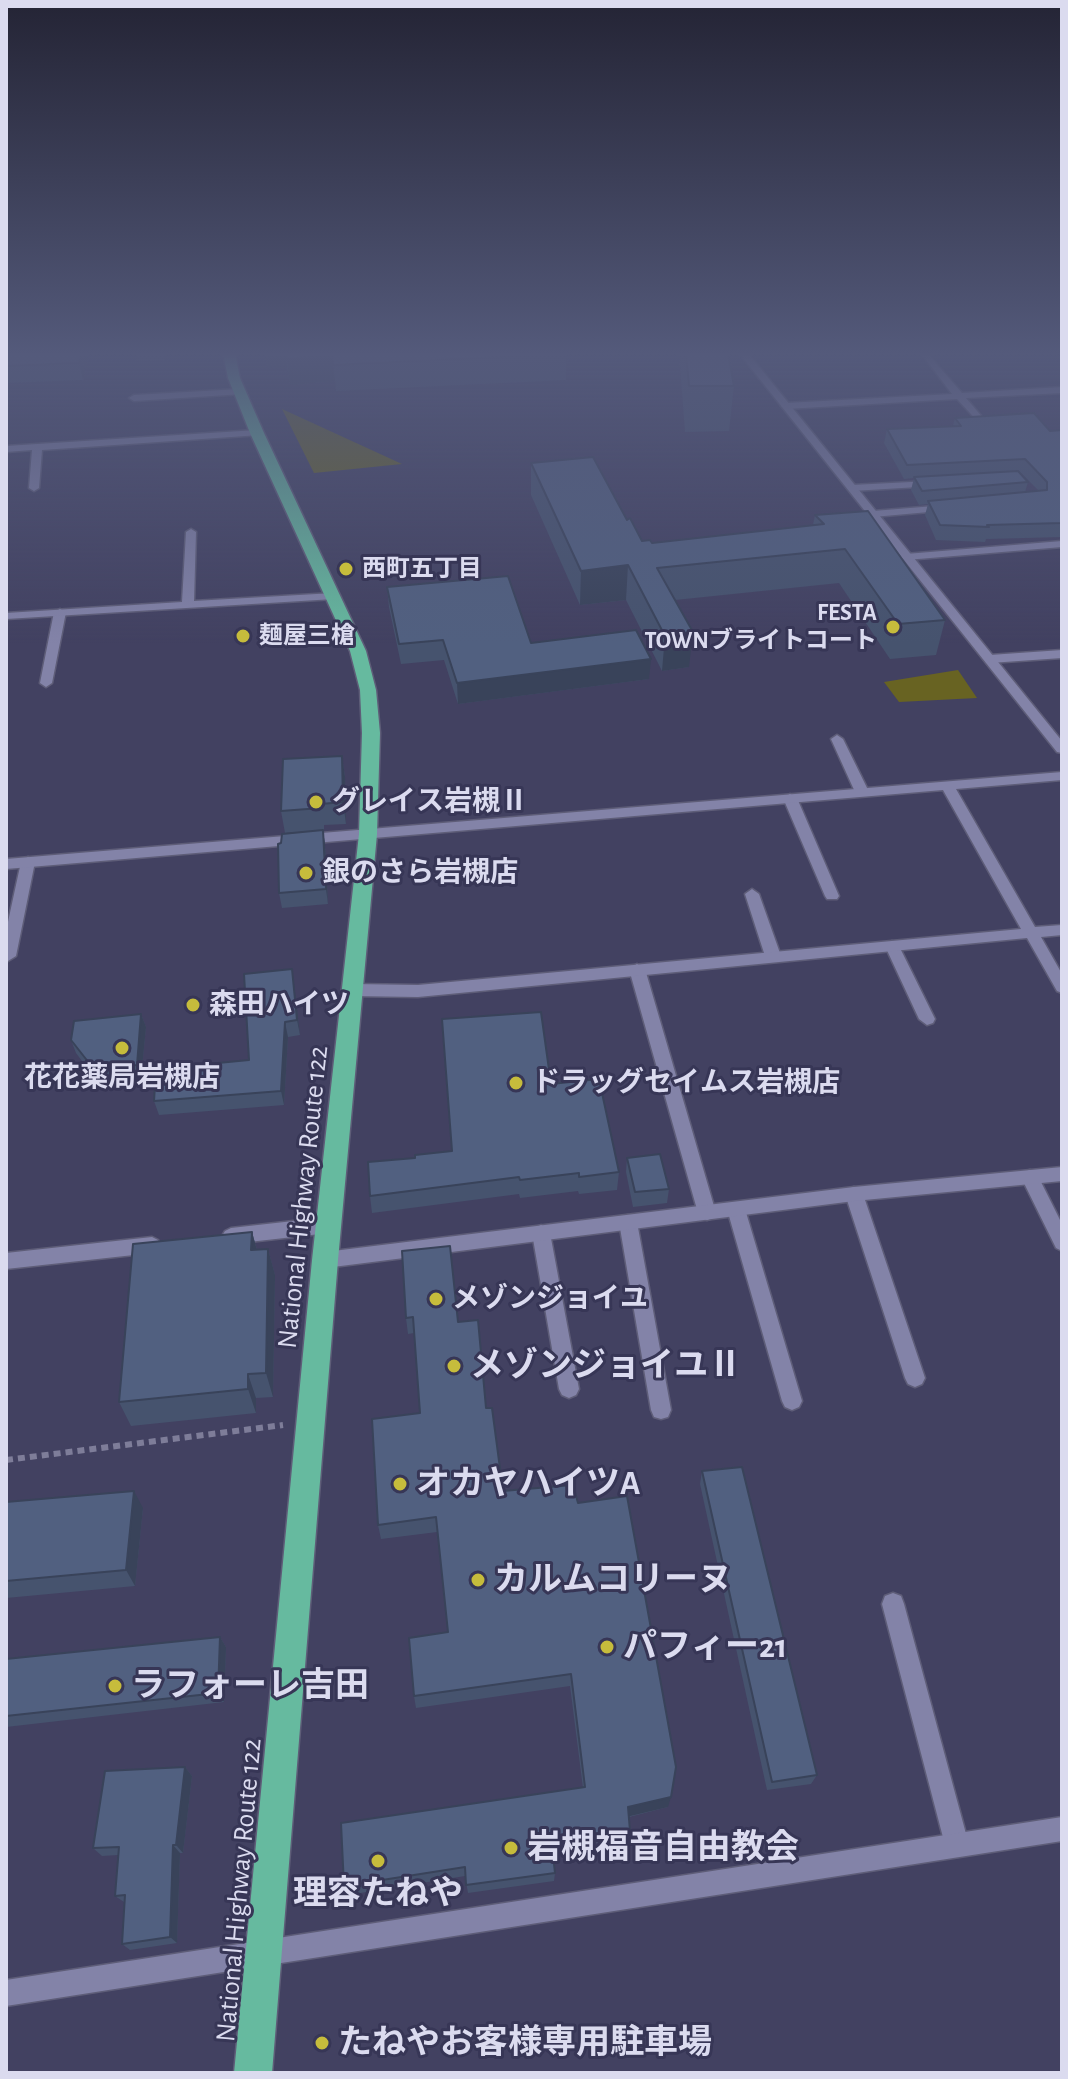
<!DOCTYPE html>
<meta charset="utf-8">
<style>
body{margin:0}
#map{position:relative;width:1068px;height:2079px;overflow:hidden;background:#424161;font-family:"Alegreya Sans",sans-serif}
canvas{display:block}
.frame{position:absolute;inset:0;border:8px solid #dbdbef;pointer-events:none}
</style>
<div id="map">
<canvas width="1068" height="2079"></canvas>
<div class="frame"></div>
</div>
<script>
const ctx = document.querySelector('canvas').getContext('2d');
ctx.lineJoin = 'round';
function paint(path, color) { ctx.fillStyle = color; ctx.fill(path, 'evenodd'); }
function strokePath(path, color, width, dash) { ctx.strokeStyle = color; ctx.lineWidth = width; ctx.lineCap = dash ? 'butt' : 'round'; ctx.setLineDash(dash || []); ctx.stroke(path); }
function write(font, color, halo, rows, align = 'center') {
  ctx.font = font + ' "Alegreya Sans","Noto Sans JP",sans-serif'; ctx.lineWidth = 6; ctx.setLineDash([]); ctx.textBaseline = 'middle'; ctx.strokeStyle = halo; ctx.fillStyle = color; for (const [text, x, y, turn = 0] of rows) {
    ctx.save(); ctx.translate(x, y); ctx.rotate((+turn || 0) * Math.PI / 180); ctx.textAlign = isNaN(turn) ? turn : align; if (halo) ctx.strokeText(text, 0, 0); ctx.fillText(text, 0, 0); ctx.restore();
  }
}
const green = new Path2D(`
 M282,409L402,464L314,473Z
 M958,670L977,698L899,702L884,682Z`);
const path = new Path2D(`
 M6,1460L283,1425`);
const service = new Path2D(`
 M60,609L66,612L52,683L46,687L40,683L54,612Z
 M837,735L843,739L869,792L867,795L862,796L855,792L831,739Z
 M790,794L797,798L839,896L837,899H827L825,896L783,798Z
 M28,857L35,862L16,956L8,961L6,931L21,862Z
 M752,889L759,894L781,956L778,960H768L765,956L745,894Z
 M892,941L899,946L935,1019L933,1023L927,1025L919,1019L885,946Z
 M637,964L645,969L716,1213L713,1218L707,1220L701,1218L698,1213L629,969Z
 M1030,1170L1036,1172L1062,1224V1251L1056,1248L1021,1177L1024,1172Z
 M854,1187L860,1189L863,1194L925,1378L922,1384L915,1387L908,1384L905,1378L845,1194L848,1189Z
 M736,1202L742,1204L745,1209L802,1401L799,1407L792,1410L785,1407L782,1401L727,1209L730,1204Z
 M628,1215L634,1217L637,1222L671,1410L668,1417L661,1419L654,1417L651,1410L619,1222L622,1217Z
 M541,1225L547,1228L550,1233L579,1389L576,1395L569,1398L562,1395L559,1389L532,1233L535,1228Z
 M893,1593L901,1596L904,1604L969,1845L966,1854L957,1857L948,1854L945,1845L882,1604L885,1596Z`);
const minor = new Path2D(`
 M921,353H927L962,393L1062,387V393L966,398L989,425L984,428L957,399L786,409L781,406L786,403L952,394Z
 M240,389L243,390V394L134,401L129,398L134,395Z
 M257,430L262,433L260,435L42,450L39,488L34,491L29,488L32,450L6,452V446Z
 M931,481L935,482V486L852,491L847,488L852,485Z
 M947,505L952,508L951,510L873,517L868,514L873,511Z
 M191,529L196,532L194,601L334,593L340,596L334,599L6,619V613L182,602L186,532Z
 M1062,541V547L906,560L901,557L906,554Z
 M1062,650V658L990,663L984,659L990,655Z
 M1062,772V780L956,789L1035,927L1062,925V935L1041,937L1062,974V993L1057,991L1027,938L418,997L353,996L345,990L353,984L418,985L1021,929L943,790L6,869V859Z
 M1062,1167V1181L854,1201L325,1268L319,1266L316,1260L319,1254L325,1252L854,1187Z
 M329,1217L335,1220L338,1225L335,1230L329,1233L231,1244L225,1241L222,1236L225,1231L231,1228Z
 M152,1237L158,1240L161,1245L158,1250L152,1253L6,1269V1253Z
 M1062,1817V1841L6,2006V1980Z`);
const tertiary = new Path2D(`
 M739,353H748L1062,741V753L1057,752Z`);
const trunk = new Path2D(`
 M223,353H235L240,378L264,433L366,651L376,690L380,733L377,834L338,1260L272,2073H234L312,1260L359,834L362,733L360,690L350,651L250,433L228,378Z`);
const wall = new Path2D(`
 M6,353H88L83,380L6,383Z
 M136,353H164V360L138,361Z
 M265,353H566V380L336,391L335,381L290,385L287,366L267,368Z
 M679,353H728L734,386L729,431L685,432Z
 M955,418L1050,431L1062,430V537L986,539L985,542L936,540L925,515L928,504L919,505L911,490L914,478L904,479L884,443L887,429L953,426ZM1020,473H1021L1038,490L1025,492L1028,482Z
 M531,463L627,520L642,541L652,543L813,525L815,515L945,620L936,655L890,659L839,583L675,600L689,667L662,671L626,600L580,605L531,495Z
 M387,587L531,643L649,679L458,704L444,660L401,664L389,607Z
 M342,756L345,777L346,824L324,825V830L285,833L281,811Z
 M323,830L325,845L328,904L282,908L279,893L281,843Z
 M292,969L300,1035L288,1037L284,1105L159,1115L154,1101L249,1060Z
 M141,1014L146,1027L141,1078L97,1081L76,1053L71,1040Z
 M551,1084L619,1172L617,1190L579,1194L578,1191L520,1198L519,1194L372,1213L370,1196L415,1158L452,1151Z
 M627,1158L669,1189L667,1203L633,1207L626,1172Z
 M252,1232L257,1250L268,1249L275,1275L273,1397L256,1398V1413L131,1426L119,1402Z
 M402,1251L458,1322L486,1408L503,1491L668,1807L629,1817L630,1831L628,1840L552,1846L555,1873L554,1881L468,1893L465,1876L348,1895L344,1886L583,1788L570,1686L416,1708L414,1696L448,1632L437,1532L381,1539L378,1525L420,1413L414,1333L408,1334L406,1318Z
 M702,1471L817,1775L811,1784L767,1790L700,1484Z
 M6,1502L143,1508L135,1586L6,1598Z
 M220,1637L226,1647L224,1702L6,1727V1659Z
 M185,1767L192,1776L183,1853H180L177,1943L130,1950L122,1944L124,1902L115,1896L118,1855L102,1856L93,1848Z`);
const shadedWall = new Path2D(`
 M81,353H88L83,380L79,363Z
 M265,353H286L287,366L267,368Z
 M332,355L335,381L290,385L287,359Z
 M628,565L626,600L580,605L581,571Z
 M693,632L689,667L662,671L665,636Z
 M651,659L649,679L458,704L457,683Z
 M342,756L345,777L346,824L343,802Z
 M323,830L325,845L328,904L326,889Z
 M292,969L294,984L300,1035L297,1020Z
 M141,1014L146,1027L141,1078L137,1065Z
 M285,1022L288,1037L284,1105L281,1091Z
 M252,1232L259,1258L251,1250Z
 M268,1249L275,1275L273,1397L266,1373Z
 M248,1374L256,1398V1413L248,1389Z
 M134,1491L143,1508L135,1586L126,1570Z
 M220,1637L226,1647L224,1702L218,1693Z
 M185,1767L192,1776L183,1853L176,1845Z
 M671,1797L668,1807L626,1817L628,1807Z
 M173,1845L180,1853L177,1943L170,1937Z`);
const building = new Path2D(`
 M6,353H81L79,363L6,366Z
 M286,353H566L567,354L333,365L332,355L287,359Z
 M686,353H728L734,386H689Z
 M1034,413L1050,431L1062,430V523L987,525L989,527L940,525L928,501L1047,490V482L1025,459L907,465L887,429L961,426L955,418Z
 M593,457L627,520L630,518L642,541L650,540L652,543L824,524L815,515L868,511L945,620L898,624L845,549L657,568L693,632L665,636L628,565L581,571L531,463Z
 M1018,471L1028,482L922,491L914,477Z
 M508,576L531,643L636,630L651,659L457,683L443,640L399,644L387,587Z
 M342,756L343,802L321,804V808L281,811L283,759Z
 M323,830L326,889L279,893L278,844L281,843L282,834Z
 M292,969L297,1020L285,1022L281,1091L154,1101L156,1069L249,1060L244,974Z
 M541,1012L551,1084L599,1079L619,1172L579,1177V1173L520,1180L519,1177L370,1196L368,1162L415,1158V1155L452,1151L442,1019Z
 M141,1014L137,1065L93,1068L71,1040L74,1021Z
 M660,1154L669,1189L635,1192L627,1158Z
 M252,1232L251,1250L268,1249L266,1373L248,1374V1389L119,1402L133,1244Z
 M450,1246L458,1322L478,1320L486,1408H492L503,1491L573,1485L578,1503L627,1496L676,1767L671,1797L628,1807L630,1831L551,1837L555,1873L466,1885L465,1867L344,1886L341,1823L585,1787L571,1674L414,1696L409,1638L448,1632L436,1517L378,1525L372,1419L420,1413L413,1317L406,1318L402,1251Z
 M742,1467L817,1775L772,1782L702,1471Z
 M134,1491L126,1570L6,1581V1502Z
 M220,1637L218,1693L6,1716V1659Z
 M185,1767L176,1845H173L170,1937L122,1944L125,1895L115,1896L119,1847L93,1848L105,1771Z`);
const markers = [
 [346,569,8,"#c6bc3c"],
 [893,627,8,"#c6bc3c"],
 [243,636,8,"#c6bc3c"],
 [316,802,8,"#c6bc3c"],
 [306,873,8,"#c6bc3c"],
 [193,1005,8,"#c6bc3c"],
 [122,1048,8,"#c6bc3c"],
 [516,1083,8,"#c6bc3c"],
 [436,1299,8,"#c6bc3c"],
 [454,1366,8,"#c6bc3c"],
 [400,1484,8,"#c6bc3c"],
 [478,1580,8,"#c6bc3c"],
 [607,1647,8,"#c6bc3c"],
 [115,1686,8,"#c6bc3c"],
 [511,1848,8,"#c6bc3c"],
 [378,1861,8,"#c6bc3c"],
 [322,2043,8,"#c6bc3c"]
];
const farPoinames = [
 ["西町五丁目",362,569],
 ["FESTA",877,613,"right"],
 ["TOWNブライトコート",877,641,"right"],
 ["麺屋三槍",259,636]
];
const poiNames = [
 ["グレイス岩槻Ⅱ",332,802],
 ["銀のさら岩槻店",322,873],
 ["森田ハイツ",209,1005],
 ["花花薬局岩槻店",122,1078,"center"],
 ["ドラッグセイムス岩槻店",532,1083],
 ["メゾンジョイユ",452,1299]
];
const streetNames = [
 ["National Highway Route 122",303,1197,-84],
 ["National Highway Route 122",239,1890,-85]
];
const nearPoinames = [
 ["メゾンジョイユⅡ",470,1366],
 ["オカヤハイツA",416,1484],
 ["カルムコリーヌ",494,1580],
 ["パフィー21",623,1647],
 ["ラフォーレ吉田",131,1686],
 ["岩槻福音自由教会",527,1848],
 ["理容たねや",378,1894,"center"],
 ["たねやお客様専用駐車場",338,2043]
];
paint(green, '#686322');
strokePath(service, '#5e5d78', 3);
strokePath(minor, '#5e5d78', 3);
strokePath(tertiary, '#5e5d78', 3);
strokePath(trunk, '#5e5d78', 3);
strokePath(path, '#7e7d99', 6, [7, 5]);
paint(service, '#8383a8');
paint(minor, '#8383a8');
paint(tertiary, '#8383a8');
paint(trunk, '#66ba9f');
paint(wall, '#46536e');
paint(shadedWall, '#39435a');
paint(building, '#516080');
strokePath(building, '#39435a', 2);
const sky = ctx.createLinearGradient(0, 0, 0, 644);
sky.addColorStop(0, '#242435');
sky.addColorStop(0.55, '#545a7b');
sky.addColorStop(1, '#545a7b00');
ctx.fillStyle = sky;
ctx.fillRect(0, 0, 1068, 644);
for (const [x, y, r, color] of markers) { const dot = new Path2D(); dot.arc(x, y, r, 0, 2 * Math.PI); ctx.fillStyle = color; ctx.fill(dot); strokePath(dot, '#373656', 3); }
write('bold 24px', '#dbdbef', '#373656', farPoinames, 'left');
write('bold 28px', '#dbdbef', '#373656', poiNames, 'left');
write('28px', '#dbdbef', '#373656', streetNames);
write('bold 34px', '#dbdbef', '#373656', nearPoinames, 'left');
</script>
